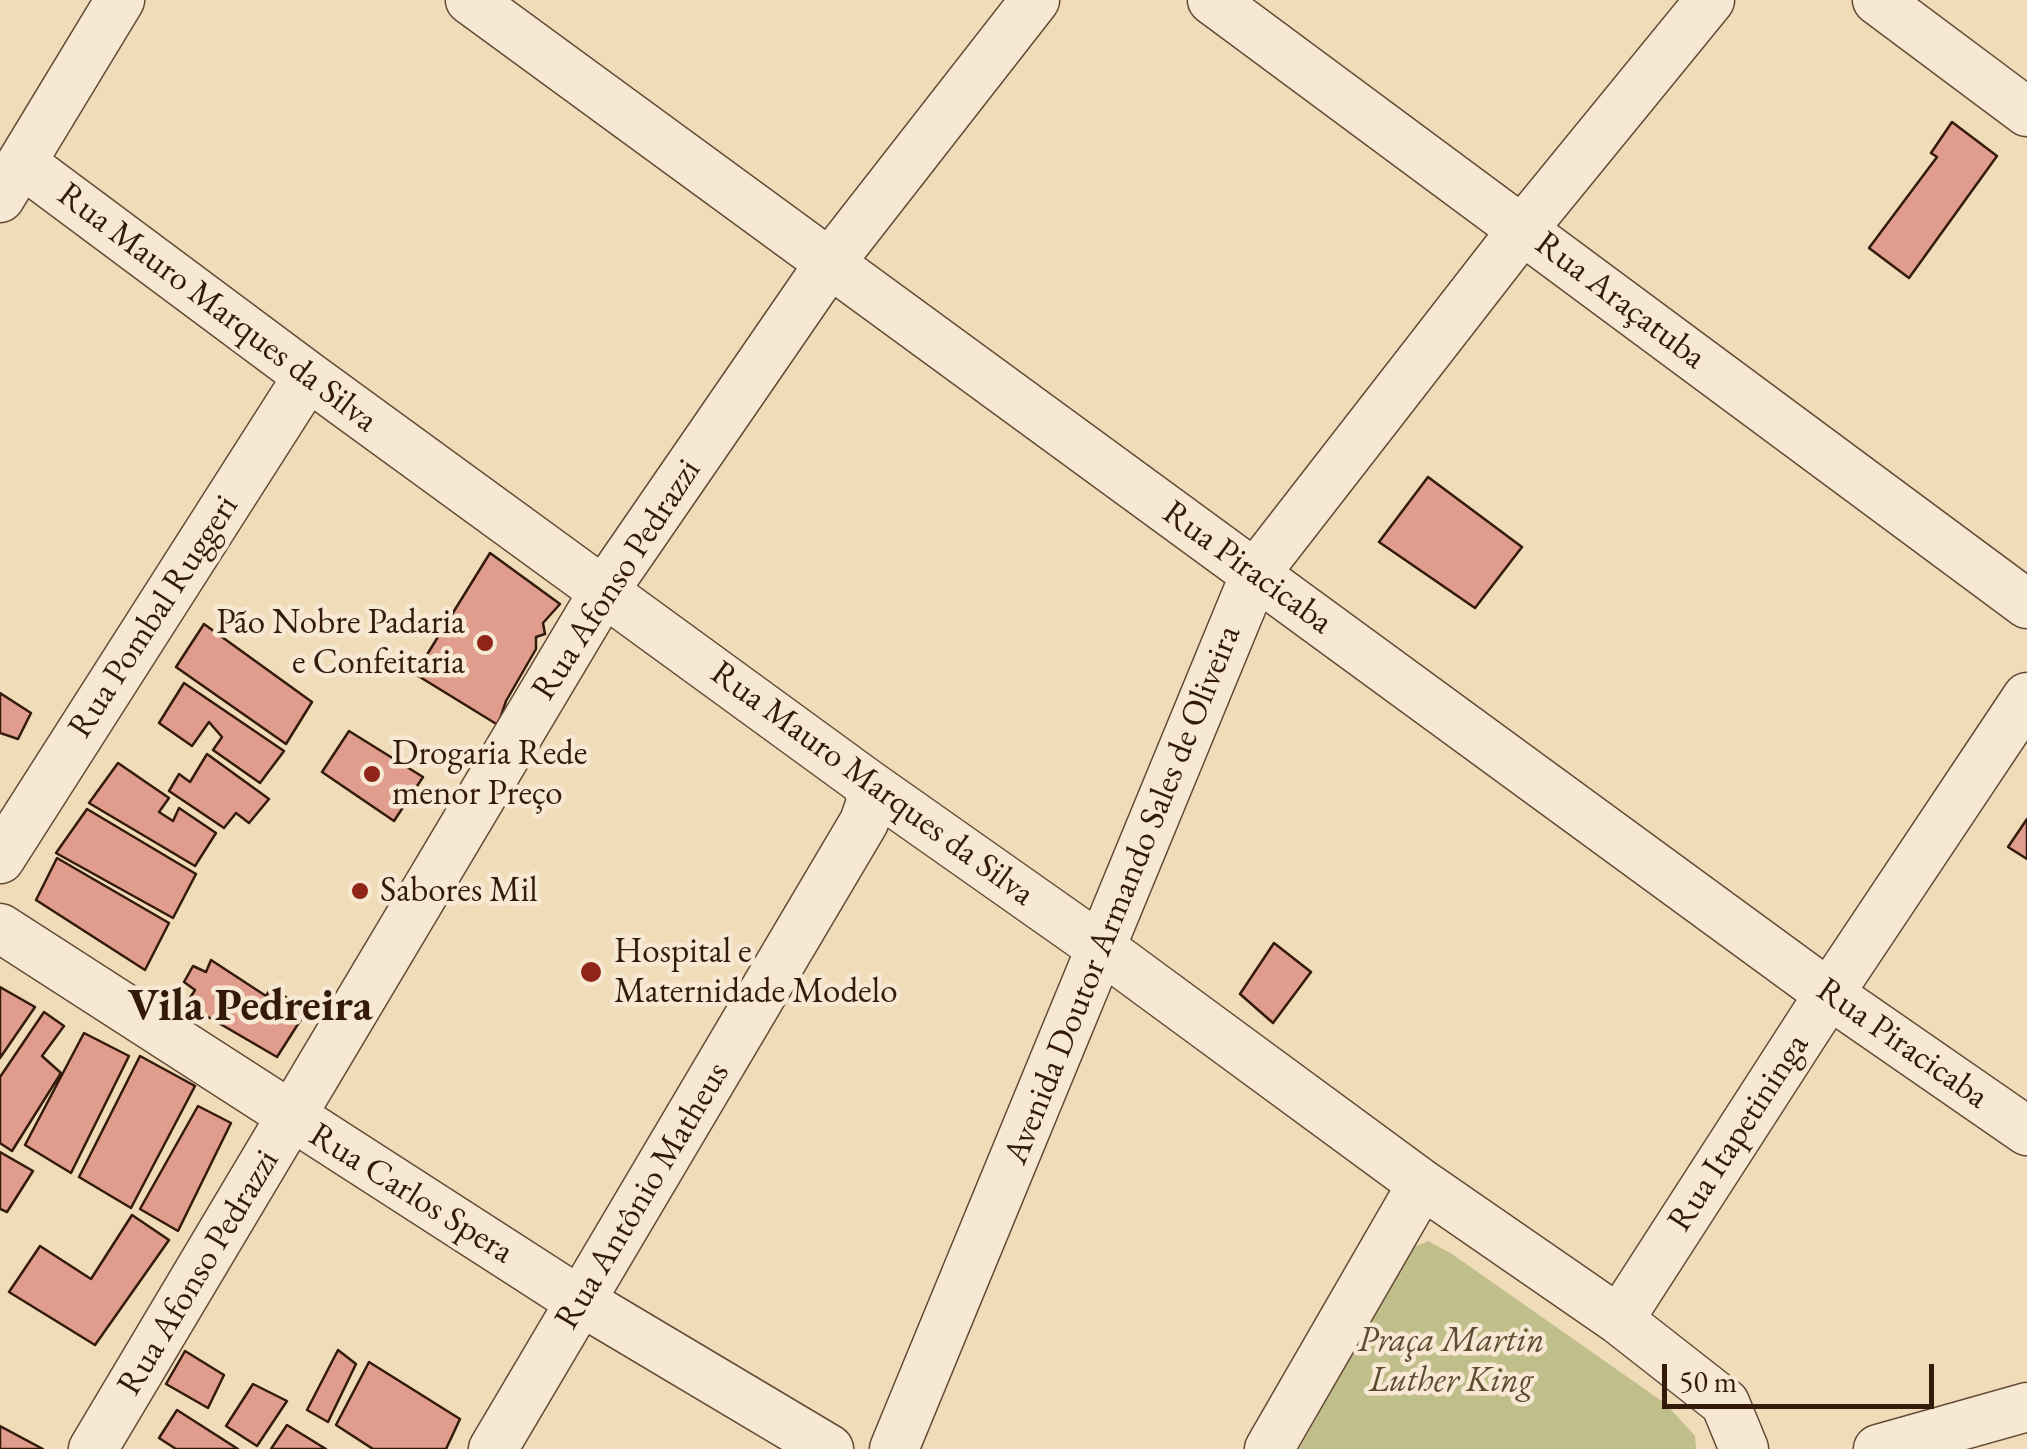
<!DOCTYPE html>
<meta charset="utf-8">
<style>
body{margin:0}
#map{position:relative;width:2027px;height:1449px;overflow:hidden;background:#f1dcb9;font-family:"EB Garamond",serif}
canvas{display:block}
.scale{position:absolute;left:1662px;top:1364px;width:272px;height:45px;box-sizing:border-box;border:5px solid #331a0b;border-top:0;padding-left:12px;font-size:30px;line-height:35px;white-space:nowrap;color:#331a0b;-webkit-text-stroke:8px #f6e8d2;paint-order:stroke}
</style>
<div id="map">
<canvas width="2027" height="1449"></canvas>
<div class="scale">50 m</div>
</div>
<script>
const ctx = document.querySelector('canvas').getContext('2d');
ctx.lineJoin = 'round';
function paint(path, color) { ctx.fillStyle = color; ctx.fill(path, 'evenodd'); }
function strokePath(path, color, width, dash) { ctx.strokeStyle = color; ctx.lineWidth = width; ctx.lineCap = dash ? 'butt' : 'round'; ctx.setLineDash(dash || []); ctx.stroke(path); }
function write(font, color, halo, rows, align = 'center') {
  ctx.font = font + ' "EB Garamond",serif'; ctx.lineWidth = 9; ctx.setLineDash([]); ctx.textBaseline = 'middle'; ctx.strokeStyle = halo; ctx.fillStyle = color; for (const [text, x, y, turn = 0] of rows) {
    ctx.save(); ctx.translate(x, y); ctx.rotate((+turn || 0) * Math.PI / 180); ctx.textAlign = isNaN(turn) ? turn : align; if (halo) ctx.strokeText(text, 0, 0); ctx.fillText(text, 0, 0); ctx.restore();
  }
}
const green = new Path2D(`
 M1428,1241L1452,1254L1666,1404L1695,1436L1696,1449H1299L1412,1248Z`);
const building = new Path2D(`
 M1952,122L1997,156L1909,278L1869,248L1937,157L1931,153Z
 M1428,477L1522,547L1475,608L1379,542Z
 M490,553L560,604L543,623L545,634L536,637V649L506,701L498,725L415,674Z
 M204,624L312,702L286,744L176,667Z
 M184,683L284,751L260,783L213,750L222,737L209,722L192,746L159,723Z
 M0,693L31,713L18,739L0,733Z
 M349,731L423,777L394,821L322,772Z
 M207,754L269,799L249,823L236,813L224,828L169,791L179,774L190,782Z
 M118,763L169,798L159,812L173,821L179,808L216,833L195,866L89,803Z
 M87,809L196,874L173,918L56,853Z
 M2027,819V859L2008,847Z
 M57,858L169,923L145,970L36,900Z
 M1274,943L1311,972L1273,1023L1240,994Z
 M211,960L266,996L271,988L307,1010L277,1057L186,1004L195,990L184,982L193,966L206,972Z
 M0,987L35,1007L0,1058Z
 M44,1012L64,1026L42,1056L61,1073L12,1151L0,1143V1077Z
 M84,1033L129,1056L71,1173L25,1145Z
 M140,1056L195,1086L131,1208L79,1177Z
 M198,1106L231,1123L178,1231L140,1209Z
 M0,1152L33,1171L7,1212L0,1209Z
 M132,1215L169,1240L95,1345L9,1292L40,1246L91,1279Z
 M338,1350L356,1364L328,1422L307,1410Z
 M185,1351L224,1375L208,1408L166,1384Z
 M369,1362L460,1419L446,1449H373L336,1425Z
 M253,1384L287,1401L257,1446L226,1426Z
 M177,1410L238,1449H176L159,1438Z
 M287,1425L326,1449H271Z
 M0,1426L43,1449H0Z`);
const minor = new Path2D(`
 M470,0L1829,994L2027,1131
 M1212,0L2027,604
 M1877,0L2027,112
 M22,163L308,376L868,784L1101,948L1422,1184L1619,1320L1725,1403L1744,1449
 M0,198L120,0
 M0,859L308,376
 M0,928L562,1290L829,1449
 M1619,1320L1829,994L2027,697
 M93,1449L604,591L829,264L1035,0
 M493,1449L864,822L871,802L868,784
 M894,1449L1255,574L1523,229L1710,0
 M1269,1449L1422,1184
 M1878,1449L2027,1407`);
const markers = [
 [485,643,10,"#8f2418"],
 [372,774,10,"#8f2418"],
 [360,891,10,"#8f2418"],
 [591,972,12,"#8f2418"]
];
const streetNames = [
 ["Rua Araçatuba",1620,301,37],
 ["Rua Mauro Marques da Silva",217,308,37],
 ["Rua Piracicaba",1247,568,36],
 ["Rua Afonso Pedrazzi",617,580,-57],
 ["Rua Pombal Ruggeri",154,617,-57],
 ["Rua Mauro Marques da Silva",872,784,36],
 ["Avenida Doutor Armando Sales de Oliveira",1123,895,-68],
 ["Rua Piracicaba",1902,1044,35],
 ["Rua Itapetininga",1739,1133,-57],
 ["Rua Carlos Spera",411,1194,32],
 ["Rua Antônio Matheus",643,1196,-59],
 ["Rua Afonso Pedrazzi",199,1273,-59]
];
const poiNames = [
 ["Pão Nobre Padaria",465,623,"right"],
 ["e Confeitaria",465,663,"right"],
 ["Drogaria Rede",392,754],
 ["menor Preço",392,794],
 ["Sabores Mil",380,891],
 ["Hospital e",614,952],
 ["Maternidade Modelo",614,992]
];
const parkNames = [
 ["Praça Martin",1451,1341],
 ["Luther King",1451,1381]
];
const districtNames = [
 ["Vila Pedreira",250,1008]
];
paint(green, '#c0bf8b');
paint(building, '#e09d8d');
strokePath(building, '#331a0b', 2.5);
strokePath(minor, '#624a36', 51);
strokePath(minor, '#f6e8d2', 48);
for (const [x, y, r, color] of markers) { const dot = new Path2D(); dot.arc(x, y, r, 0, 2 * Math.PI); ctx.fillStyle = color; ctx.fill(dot); strokePath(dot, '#f6e8d2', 4); }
write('35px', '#331a0b', '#f6e8d2', streetNames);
write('35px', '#331a0b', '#f6e8d2', poiNames, 'left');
write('italic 35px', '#5d4c31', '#f6e8d2', parkNames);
write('bold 45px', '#331a0b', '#f6e8d2', districtNames);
</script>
